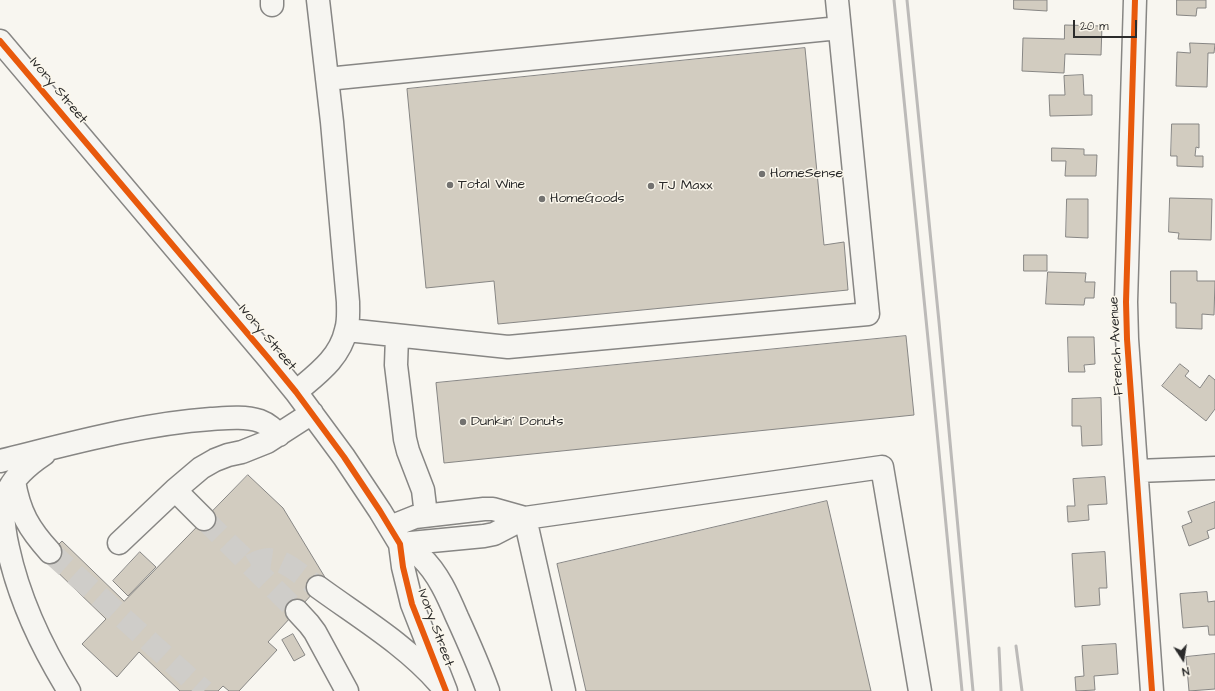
<!DOCTYPE html>
<style>
body{margin:0}
#map{position:relative;width:1215px;height:691px;overflow:hidden;background:#f8f6f0;font-family:"Architects Daughter",sans-serif}
canvas{display:block}
.north{position:absolute;left:1163px;top:639px;width:40px;height:40px;-webkit-text-stroke:3px #fbf7ec;paint-order:stroke;rotate:168deg;font-size:11px;font-weight:700;line-height:16px;text-align:center;color:#2b2b2b}
.north::after{content:'';display:block;margin:auto;width:14px;height:18px;background:#2b2b2b;clip-path:polygon(50% 0,100% 100%,50% 72%,0 100%)}
.scale{position:absolute;left:1073px;top:20px;width:64px;height:18px;box-sizing:border-box;border:2px solid #2b2b2b;border-top:0;padding-left:5px;font-size:12px;line-height:14px;white-space:nowrap;color:#2b2b2b;-webkit-text-stroke:3px #fbf7ec;paint-order:stroke}
</style>
<div id="map">
<canvas width="1215" height="691"></canvas>
<div class="north">N</div>
<div class="scale">20 m</div>
</div>
<script>
const ctx = document.querySelector('canvas').getContext('2d');
ctx.lineJoin = 'round';
function paint(path, color) { ctx.fillStyle = color; ctx.fill(path, 'evenodd'); }
function strokePath(path, color, width, dash) { ctx.strokeStyle = color; ctx.lineWidth = width; ctx.lineCap = dash ? 'butt' : 'round'; ctx.setLineDash(dash || []); ctx.stroke(path); }
function write(font, color, halo, rows, align = 'center') {
  ctx.font = font + ' "Architects Daughter",sans-serif'; ctx.lineWidth = 3; ctx.setLineDash([]); ctx.textBaseline = 'middle'; ctx.strokeStyle = halo; ctx.fillStyle = color; for (const [text, x, y, turn = 0] of rows) {
    ctx.save(); ctx.translate(x, y); ctx.rotate((+turn || 0) * Math.PI / 180); ctx.textAlign = isNaN(turn) ? turn : align; if (halo) ctx.strokeText(text, 0, 0); ctx.fillText(text, 0, 0); ctx.restore();
  }
}
const building = new Path2D(`
 M1014,0H1047V11L1014,9Z
 M1177,0H1206V8H1197L1196,16L1177,15Z
 M1065,25L1102,26L1101,55L1065,54L1064,73L1022,71L1023,38L1064,39Z
 M1190,43L1215,44L1214,53H1208L1207,87L1176,86L1177,52L1190,53Z
 M805,48L824,245L844,242L848,290L498,324L494,281L426,288L407,89Z
 M1083,75L1084,95H1092V115L1050,116L1049,95H1065L1064,76Z
 M1172,124H1199V148L1196,147L1195,156H1203V167L1177,166V156H1171Z
 M1052,148L1084,149V155H1097L1096,176H1065L1066,161H1052Z
 M1170,198L1212,199L1211,240L1178,239L1179,233L1169,232Z
 M1067,199H1088V238L1066,237Z
 M1024,255H1047V271H1024Z
 M1171,271H1197V281H1215L1214,315L1202,314V329L1176,328V303H1171Z
 M1048,272L1086,273L1085,282H1095L1094,298H1085L1084,305L1046,304Z
 M906,336L914,415L444,463L436,383Z
 M1068,337H1094L1095,364L1084,365L1085,372H1069Z
 M1180,364L1189,371L1185,376L1200,388L1209,375L1215,380V409L1206,421L1162,386Z
 M1101,398L1102,445L1082,446L1081,426H1072V399Z
 M248,475L283,508L326,579L268,642L277,650L239,691H229L223,686L218,691H180L139,652L117,677L82,644L106,619L44,559L62,541L124,601Z
 M1105,477L1107,504L1088,505L1089,520L1068,522L1067,506H1075L1073,479Z
 M827,501L871,691H586L557,564Z
 M1215,502V528L1207,531L1209,538L1189,546L1182,526L1192,522L1188,512Z
 M140,552L156,567L128,596L113,581Z
 M1105,552L1107,588H1099L1100,605L1075,607L1072,554Z
 M1207,592L1208,602L1215,601V635H1209L1208,626L1183,628L1180,594Z
 M293,634L305,655L294,661L282,640Z
 M1116,644L1118,674L1094,676L1095,690L1076,691L1075,677L1084,676L1082,646Z
 M1215,654V689L1189,691L1186,657Z`);
const minorTunnel = new Path2D(`
 M204,519L297,611
 M50,552L204,691
 M251,565C256,562 262,559 269,559C287,560 304,578 318,587`);
const minor = new Path2D(`
 M272,0V5
 M1135,0L1126,302L1127,339L1152,691
 M0,41L269,359L296,392L344,457L380,511L400,544L403,567L412,604L446,691
 M327,79L839,28
 M347,330L508,347L868,314L837,0
 M397,336L396,365L405,439L408,451L423,490L426,515
 M296,392C317,374 340,358 346,330C349,321 348,311 348,302L332,122L318,0
 M44,454C29,464 14,476 7,493C0,510 4,531 8,548C19,599 41,646 69,691
 M0,461C69,444 140,424 211,419C227,418 244,416 260,421C268,424 273,429 279,435
 M1137,471L1215,468
 M14,481C19,512 29,529 50,552
 M175,490L204,519
 M390,527L415,517L484,509H493L525,518L494,534L484,536L400,544
 M119,543L175,490L201,468L215,460L228,455L242,452L267,442L312,413
 M400,544C407,548 414,552 421,557C438,573 448,596 457,617C468,641 479,666 488,691
 M318,587C359,617 406,645 439,683
 M297,611L309,624L315,632L347,691
 M564,691L525,518L882,467L920,691`);
const rail = new Path2D(`
 M894,0L931,369L962,691
 M907,0L939,322L973,691
 M1016,646L1022,691
 M999,648L1001,691`);
const cycleway = new Path2D(`
 M1135,0L1126,302L1127,339L1152,691
 M0,41L269,359L296,392L344,457L380,511L400,544L403,567L412,604L446,691`);
const markers = [
 [762,174,4,"#737270"],
 [450,185,4,"#737270"],
 [651,186,4,"#737270"],
 [542,199,4,"#737270"],
 [463,422,4,"#737270"]
];
const streetNames = [
 ["Ivory Street",58,91,50],
 ["Ivory Street",267,338,50],
 ["French Avenue",1117,346,-93],
 ["Ivory Street",435,628,70]
];
const poiNames = [
 ["HomeSense",770,174],
 ["Total Wine",458,185],
 ["TJ Maxx",659,186],
 ["HomeGoods",550,199],
 ["Dunkin' Donuts",471,422]
];
paint(building, '#d2ccc0');
strokePath(building, '#878684', 1);
strokePath(minorTunnel, '#cfcdc9', 22, [22, 11]);
strokePath(minor, '#878684', 25);
strokePath(minor, '#f6f5f1', 22);
strokePath(rail, '#bcbab8', 3);
strokePath(cycleway, '#e8590c', 6);
for (const [x, y, r, color] of markers) { const dot = new Path2D(); dot.arc(x, y, r, 0, 2 * Math.PI); ctx.fillStyle = color; ctx.fill(dot); strokePath(dot, '#fbf7ec', 1.5); }
write('14px', '#2b2b2b', '#fbf7ec', streetNames);
write('14px', '#2b2b2b', '#fbf7ec', poiNames, 'left');
</script>
